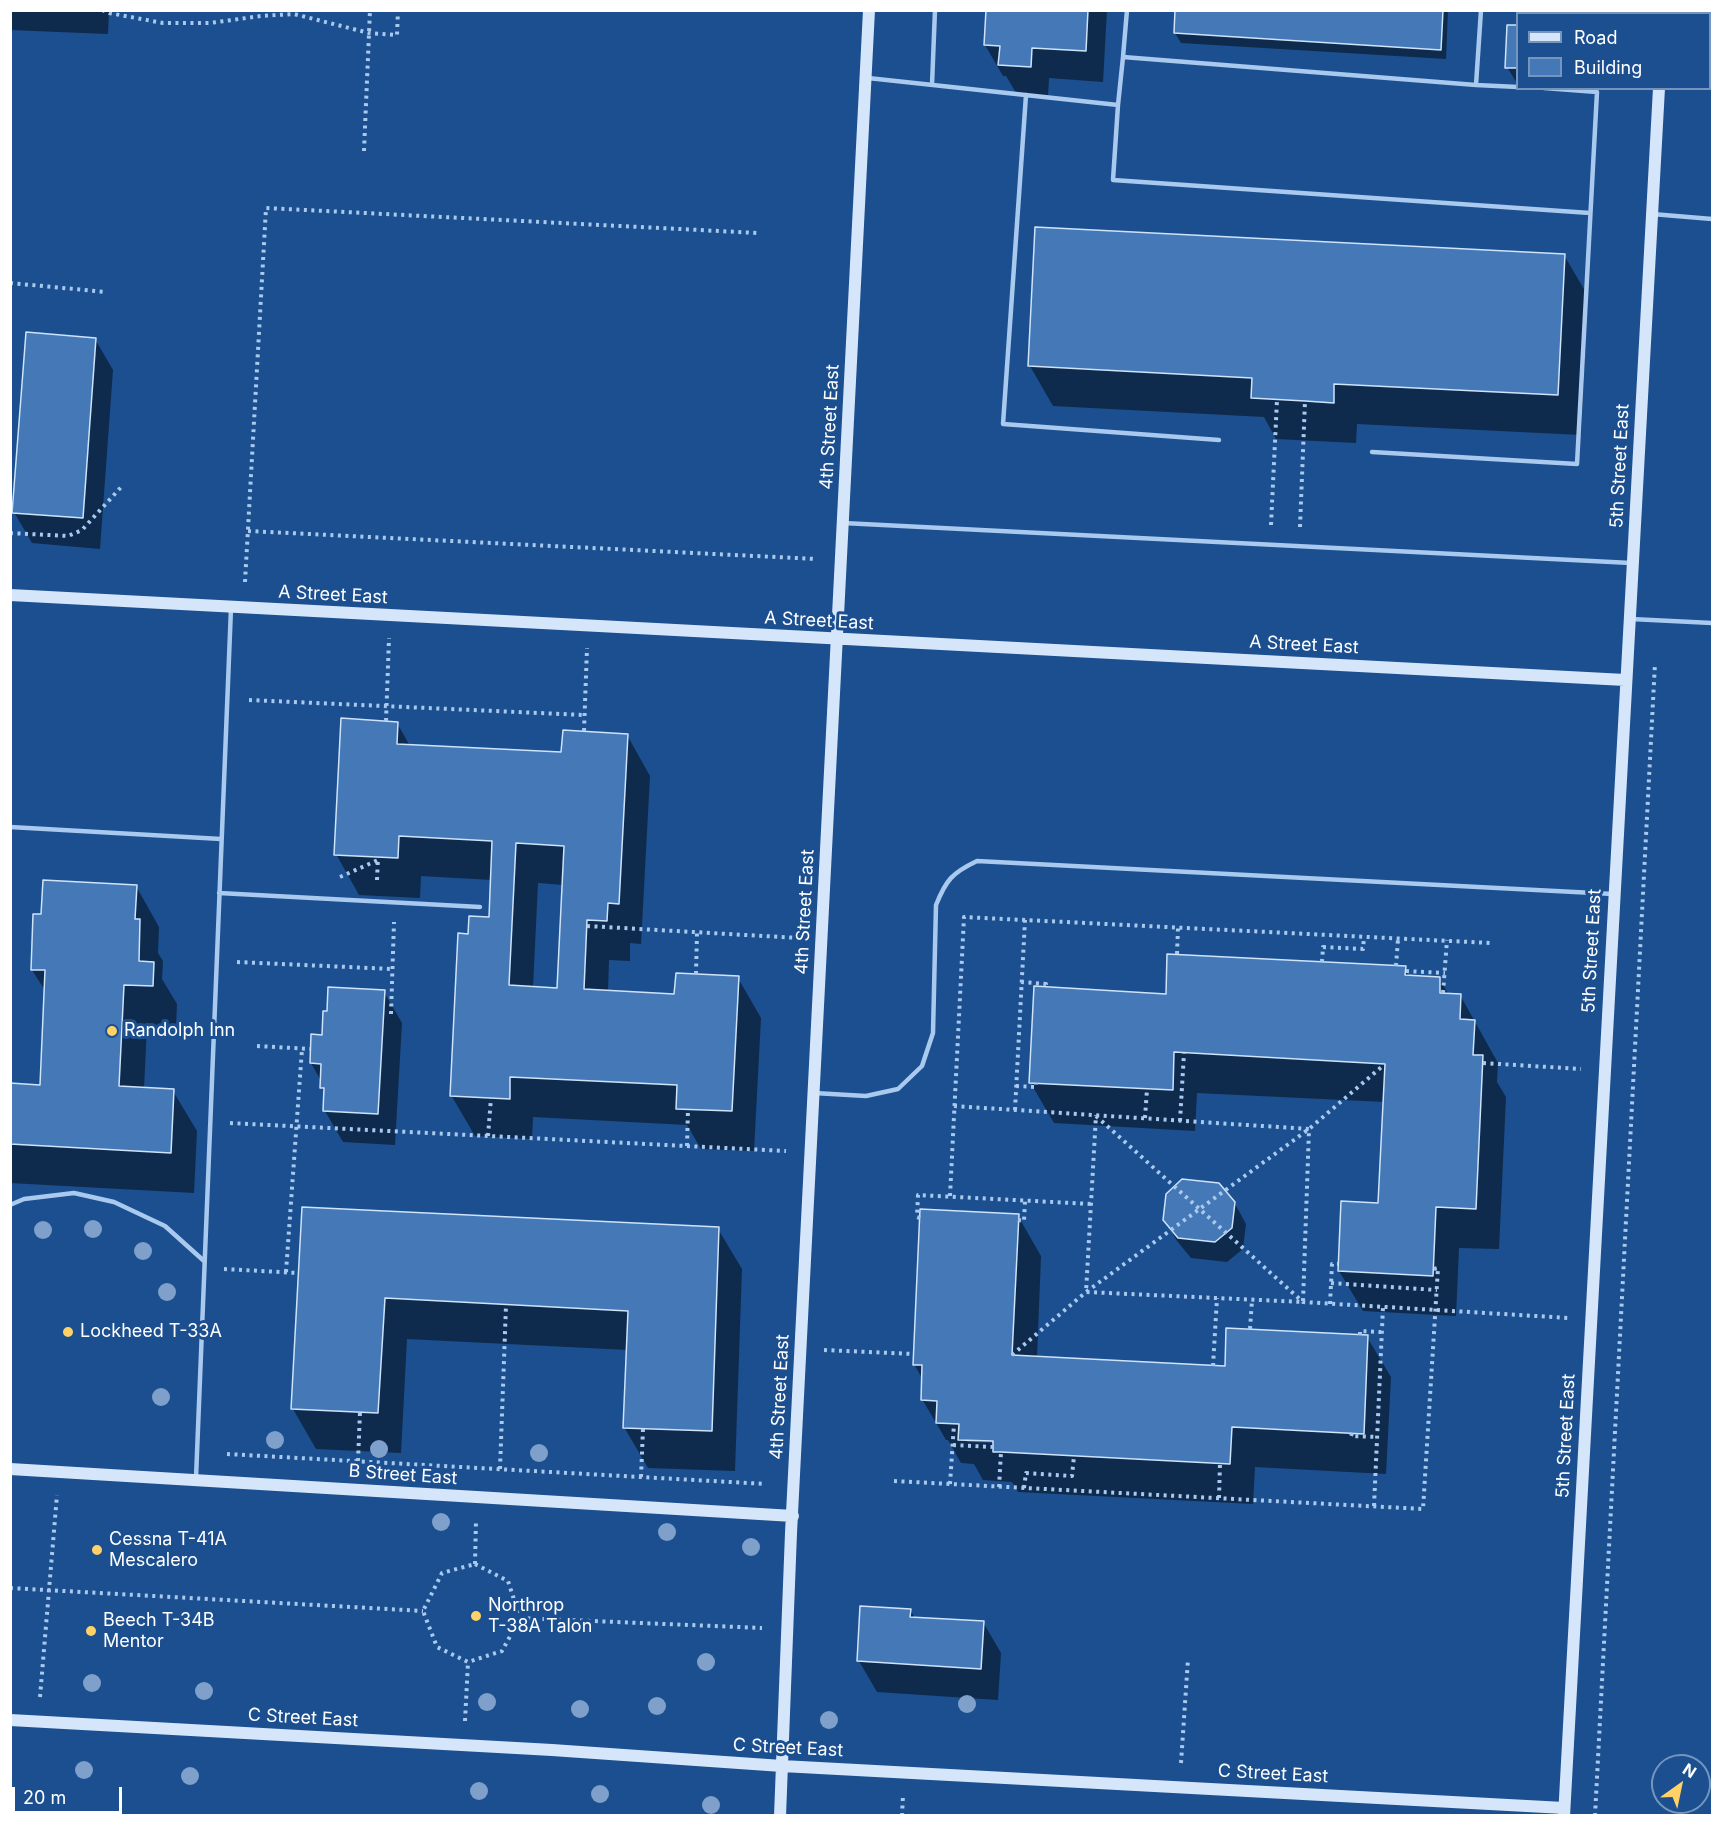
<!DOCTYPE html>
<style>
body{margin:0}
#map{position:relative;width:1723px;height:1826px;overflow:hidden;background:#1b4f8f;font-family:Inter,sans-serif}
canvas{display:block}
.frame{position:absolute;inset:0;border:12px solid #fff;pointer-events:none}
.legend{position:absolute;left:1516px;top:12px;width:195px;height:78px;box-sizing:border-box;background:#1b4f8f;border:2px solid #7695bc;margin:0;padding:8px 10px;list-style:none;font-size:18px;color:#fff}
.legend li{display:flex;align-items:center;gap:12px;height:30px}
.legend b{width:30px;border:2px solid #7695bc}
.north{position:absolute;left:1651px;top:1754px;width:60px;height:60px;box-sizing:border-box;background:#1b4f8f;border:2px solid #7695bc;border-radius:50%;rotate:33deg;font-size:16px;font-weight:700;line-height:24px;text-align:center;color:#fff}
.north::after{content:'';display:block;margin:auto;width:21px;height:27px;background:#ffd166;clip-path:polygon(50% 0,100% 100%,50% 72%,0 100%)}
.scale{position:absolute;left:12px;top:1787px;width:110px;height:27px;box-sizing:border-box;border:3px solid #fff;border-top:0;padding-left:8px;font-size:18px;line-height:21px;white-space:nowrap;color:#fff;-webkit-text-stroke:4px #1b4f8f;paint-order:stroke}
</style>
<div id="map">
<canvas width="1723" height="1826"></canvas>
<div class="frame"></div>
<ul class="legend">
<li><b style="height:8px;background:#d6e6fa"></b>Road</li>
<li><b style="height:16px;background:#4478b7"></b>Building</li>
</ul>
<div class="north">N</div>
<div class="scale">20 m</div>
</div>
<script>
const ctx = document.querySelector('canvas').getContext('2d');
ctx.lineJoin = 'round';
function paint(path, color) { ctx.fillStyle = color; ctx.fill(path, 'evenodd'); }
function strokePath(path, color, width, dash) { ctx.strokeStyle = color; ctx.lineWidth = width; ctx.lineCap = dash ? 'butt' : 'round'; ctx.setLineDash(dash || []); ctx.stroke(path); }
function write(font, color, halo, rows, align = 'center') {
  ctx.font = font + ' Inter,sans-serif'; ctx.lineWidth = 6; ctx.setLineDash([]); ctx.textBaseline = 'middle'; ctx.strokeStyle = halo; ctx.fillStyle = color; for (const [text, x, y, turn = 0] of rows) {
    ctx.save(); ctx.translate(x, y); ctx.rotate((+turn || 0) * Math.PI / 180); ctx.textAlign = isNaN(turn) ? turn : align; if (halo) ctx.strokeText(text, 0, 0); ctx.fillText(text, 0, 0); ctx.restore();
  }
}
const shadow = new Path2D(`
 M10,10H109L108,34L10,30Z
 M987,10H1107L1103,82L1049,78L1048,97L1018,96L1006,76H1003L985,45Z
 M1177,10H1448L1446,59L1181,43L1175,33Z
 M1518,27V85L1507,67Z
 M1564,255L1588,296L1581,435L1357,424L1356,443L1276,439L1264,417L1053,406L1030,366Z
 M95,339L113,370L100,549L32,543L14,512Z
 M397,723L410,746L563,754L627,735L650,776L641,944L630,943V961L609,960L608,992L676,996L738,978L761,1018L754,1151L701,1149L687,1125L533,1117L532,1139L475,1136L451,1095L470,935L490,919L492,880L421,876L420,898L359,895L336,854ZM538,883L564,885L559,989L533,988Z
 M136,886L159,927L158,953L163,961L162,979L177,1004L176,1026L147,1025L144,1089L173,1091L197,1131L194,1193L10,1183V1085L41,1086L46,992L32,970L43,916Z
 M1405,968L1410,977L1439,978L1449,995H1460L1498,1063L1497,1082L1506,1097L1499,1249L1459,1248L1456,1316L1363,1311L1339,1271L1380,1205L1385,1102L1197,1093L1195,1131L1054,1123L1030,1082L1167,995Z
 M384,992L402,1023L395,1145L343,1142L325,1111L326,1095L321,1087V1081L311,1063Z
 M1234,1202L1246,1224L1243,1249L1227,1262L1191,1258L1177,1241L1165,1220Z
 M303,1209L718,1229L742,1269L735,1471L648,1468L624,1427L628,1350L407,1339L401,1453L316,1449L293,1409Z
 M1018,1216L1041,1256L1037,1358L1226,1368L1367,1337L1391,1377L1386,1474L1255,1467L1253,1504L1018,1492L1012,1482L983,1480L974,1464L961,1463L948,1440H946L922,1399L923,1380L914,1364ZM967,1439L1000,1440V1443L967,1442Z
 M910,1610L915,1618L983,1622L1001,1653L998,1700L877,1692L859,1661Z`);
const building = new Path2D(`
 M986,10H1088L1086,51L1032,48L1031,67L998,65L1000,46L984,45Z
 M1175,10H1443L1441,50L1174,33Z
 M1507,25H1518V68H1505Z
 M1035,227L1565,254L1558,395L1334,384V403L1305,401L1251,398L1252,378L1028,366Z
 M26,332L96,338L83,518L12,513Z
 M341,718L398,722L397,744L561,752L563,730L628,734L619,904L608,903L607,921L587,920L584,989L674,994L676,973L739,976L732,1111L676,1109L677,1085L510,1077V1099L450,1096L458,933L468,934L469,916L489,917L492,841L399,836L398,858L334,855ZM516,843L564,846L557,988L509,985Z
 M43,880L137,885L135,919H140L139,961L154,962L153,986L124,985L119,1086L174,1089L171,1153L10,1144V1083L40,1085L45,970H31L33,914H41Z
 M1167,954L1406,966L1405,975L1440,977V993L1461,994L1460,1019L1475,1020L1473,1055H1483L1476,1209L1436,1207L1433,1276L1338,1271L1341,1201L1378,1203L1385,1064L1174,1052L1173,1090L1029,1083L1034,986L1166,994Z
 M328,987L385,990L378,1114L323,1111L324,1088H320L321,1064L310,1063L311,1034L322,1035L323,1011H327Z
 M1182,1179L1219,1183L1235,1202L1232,1228L1215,1242L1178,1238L1163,1220L1166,1194Z
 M302,1207L719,1227L712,1431L623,1428L628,1311L385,1298L378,1413L291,1409Z
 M920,1209L1019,1214L1012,1355L1225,1366L1226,1328L1368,1335L1364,1434L1232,1427L1230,1464L1001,1452H993V1441L958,1440L959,1424L936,1423L937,1401L921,1400L922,1365H913Z
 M860,1606L911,1609L910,1617L984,1621L981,1669L857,1661Z`);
const path = new Path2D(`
 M102,10L109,13L163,23H210L261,16L294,14L369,33L397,35L398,10
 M364,151L370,10
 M10,283L106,292
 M1271,525L1277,400
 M1300,527L1305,401
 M248,531L816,559
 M10,533L68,536L82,530L123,485
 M245,582L266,208L758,233
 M249,700L584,715
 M386,721L389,638
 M584,731L587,648
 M340,877L378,860
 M377,880L378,857
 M587,926L799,938
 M1177,954L1178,928
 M237,962L392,969
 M1322,962L1323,947L1363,949L1364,937
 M1396,966L1398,939
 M1406,971L1445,973
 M696,974L697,932
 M1021,982L1046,984L1045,987
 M1443,993L1447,940
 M391,1014L394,922
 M257,1046L310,1049
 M1483,1063L1581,1069
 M1016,1086L1036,1087V1083
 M954,1106L1309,1129L1303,1302L1086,1292L1096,1115
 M1015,1110L1025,920
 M1096,1116L1303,1302L1569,1318
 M1145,1118L1147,1089
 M1180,1121L1184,1053
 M230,1123L786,1151
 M488,1136L491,1098
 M687,1146L688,1109
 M950,1196L964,917L1490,943
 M920,1218L917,1217L918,1195L1091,1204
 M1018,1220L1024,1221L1025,1201
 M224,1269L298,1273
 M286,1272L302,1049
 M1331,1283L1437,1290
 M1330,1304L1332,1264H1338
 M1250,1329L1252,1300
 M1360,1335V1331L1381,1332
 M824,1350L913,1354
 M1012,1355L1086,1292L1309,1129L1385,1064
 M1213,1366L1217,1298
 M1352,1433L1351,1436L1377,1437
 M953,1445L993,1447
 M227,1454L766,1484
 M358,1461L360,1412
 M500,1469L506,1305
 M641,1477L643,1429
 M894,1481L1423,1509L1438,1268L1434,1269
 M950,1484L954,1424
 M999,1487L1001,1452
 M1024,1488L1026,1473L1072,1476L1074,1456
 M1219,1498L1220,1463
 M1374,1506L1383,1307
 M475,1564L508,1581L520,1618L502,1651L468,1662L437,1647L423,1611L442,1573Z
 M475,1564L476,1520
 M10,1588L423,1611
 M520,1618L762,1628
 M40,1697L57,1495
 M465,1721L468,1662
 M1181,1763L1188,1659
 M902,1816L903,1795
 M1595,1816L1655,663`);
const lane = new Path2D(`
 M1123,57L1127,10
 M868,78L1118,105L1123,57L1476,85L1481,10
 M932,85L935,10
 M1476,85L1518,87
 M1026,95L1003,424L1219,440
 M1118,105L1113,180L1590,213
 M1652,214L1712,219
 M1372,452L1577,464L1597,92L1544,88
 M843,523L1631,563
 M1631,619L1712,623
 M10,827L221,839
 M219,893L480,907
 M814,1093L866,1096L898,1089L922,1066L933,1033L936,905C946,880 952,873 977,861L1613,894
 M10,1205L24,1199L74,1193L114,1202L165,1226L204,1261
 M196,1478L231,608`);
const secondary = new Path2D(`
 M1663,14V10
 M10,595L1625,680
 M10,1469L793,1516
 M10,1720L552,1750L782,1766L1564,1808
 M780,1816L791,1533L869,10
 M1564,1816L1659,88`);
const trees = [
 [93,1229],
 [43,1230],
 [143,1251],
 [167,1292],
 [161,1397],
 [275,1440],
 [379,1449],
 [539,1453],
 [441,1522],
 [667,1532],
 [751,1547],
 [706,1662],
 [92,1683],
 [204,1691],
 [487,1702],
 [967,1704],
 [657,1706],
 [580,1709],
 [829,1720],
 [84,1770],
 [190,1776],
 [479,1791],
 [600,1794],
 [711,1805]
];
const markers = [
 [112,1031,6,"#ffd166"],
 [68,1332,6,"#ffd166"],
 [97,1550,6,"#ffd166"],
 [476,1616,6,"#ffd166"],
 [91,1631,6,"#ffd166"]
];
const streetNames = [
 ["4th Street East",830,427,-87],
 ["5th Street East",1620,466,-87],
 ["A Street East",333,595,3],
 ["A Street East",819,621,3],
 ["A Street East",1304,645,3],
 ["4th Street East",805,912,-87],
 ["5th Street East",1592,951,-87],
 ["4th Street East",780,1397,-87],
 ["5th Street East",1566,1436,-87],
 ["B Street East",403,1475,4],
 ["C Street East",303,1718,3],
 ["C Street East",788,1748,3],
 ["C Street East",1273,1774,3]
];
const poiNames = [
 ["Randolph Inn",124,1031],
 ["Lockheed T-33A",80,1332],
 ["Cessna T-41A",109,1540],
 ["Mescalero",109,1561],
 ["Northrop",488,1606],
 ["T-38A Talon",488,1627],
 ["Beech T-34B",103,1621],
 ["Mentor",103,1642]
];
paint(shadow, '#0007');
paint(building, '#4478b7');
strokePath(building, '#cfe3fa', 1.5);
strokePath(path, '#a9c9ee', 4, [3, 4.5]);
strokePath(lane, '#a9c9ee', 4.5);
strokePath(secondary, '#d6e6fa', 12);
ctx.fillStyle = '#7ea0ca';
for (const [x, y] of trees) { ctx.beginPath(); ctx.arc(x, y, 9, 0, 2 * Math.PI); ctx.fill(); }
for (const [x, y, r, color] of markers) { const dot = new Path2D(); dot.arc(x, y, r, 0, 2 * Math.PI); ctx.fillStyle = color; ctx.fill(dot); strokePath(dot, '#1b4f8f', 2); }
write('18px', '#fff', '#1b4f8f', streetNames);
write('18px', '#fff', '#1b4f8f', poiNames, 'left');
</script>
